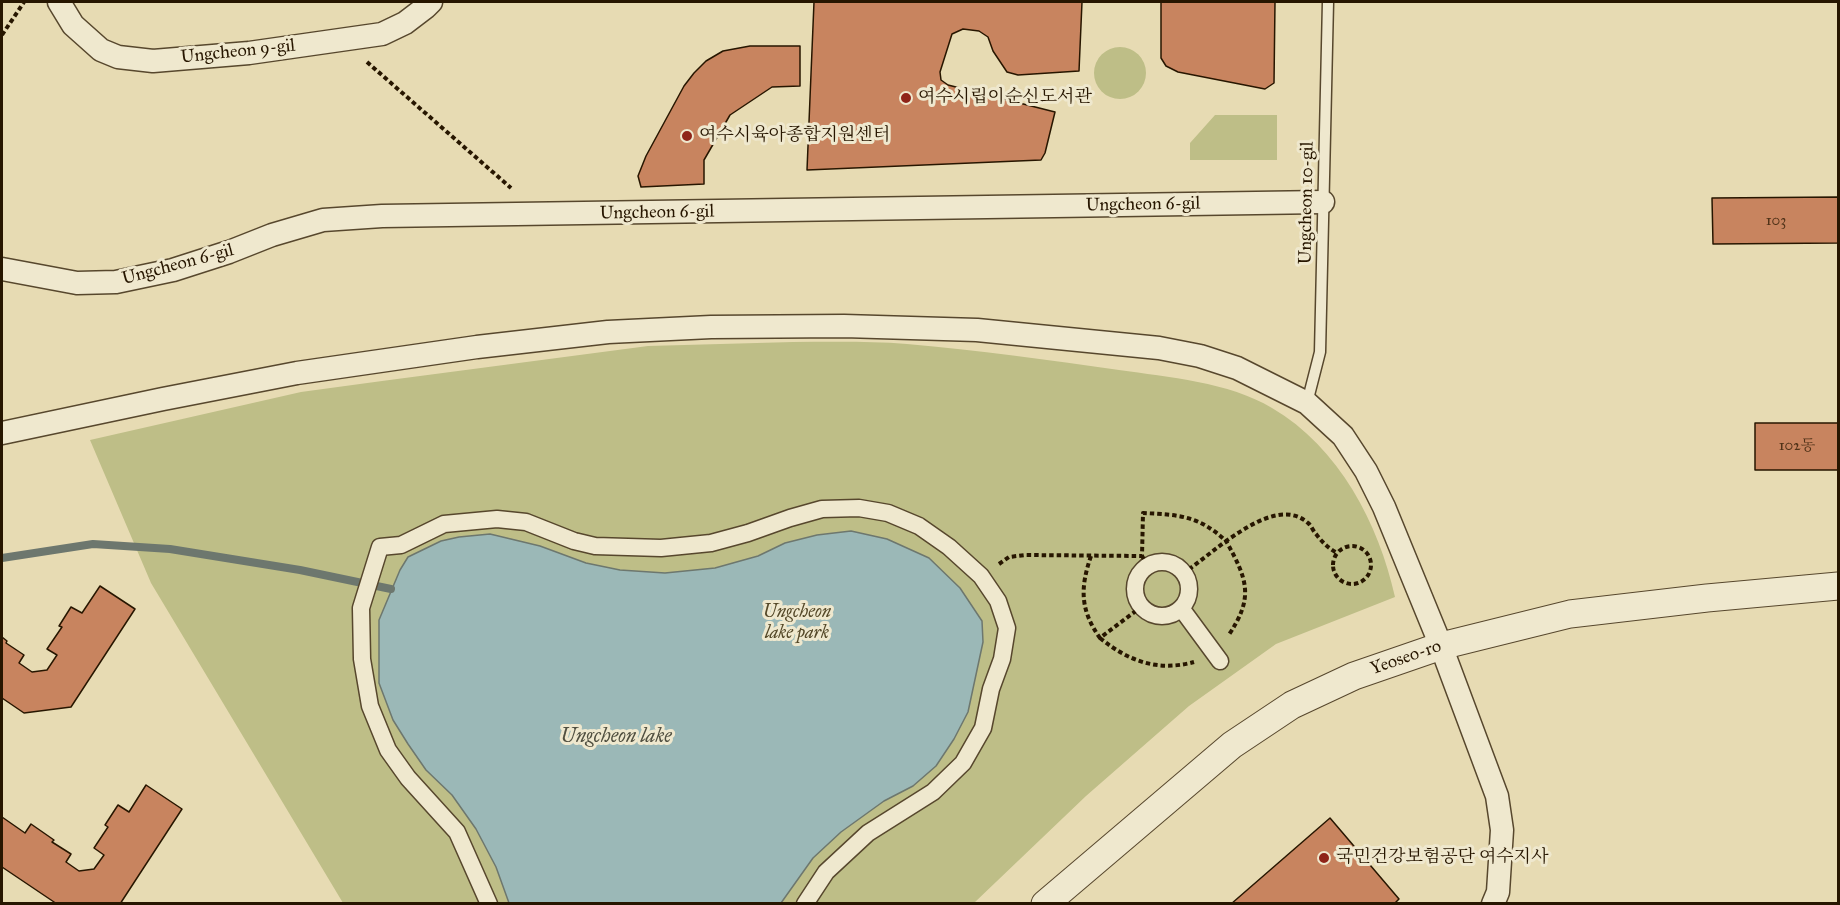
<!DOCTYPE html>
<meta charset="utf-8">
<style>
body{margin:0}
#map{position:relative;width:1840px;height:905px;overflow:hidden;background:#e7dbb3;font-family:"IM FELL Great Primer",serif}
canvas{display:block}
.frame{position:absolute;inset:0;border:3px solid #271600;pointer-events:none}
</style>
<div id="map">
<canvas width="1840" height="905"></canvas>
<div class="frame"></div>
</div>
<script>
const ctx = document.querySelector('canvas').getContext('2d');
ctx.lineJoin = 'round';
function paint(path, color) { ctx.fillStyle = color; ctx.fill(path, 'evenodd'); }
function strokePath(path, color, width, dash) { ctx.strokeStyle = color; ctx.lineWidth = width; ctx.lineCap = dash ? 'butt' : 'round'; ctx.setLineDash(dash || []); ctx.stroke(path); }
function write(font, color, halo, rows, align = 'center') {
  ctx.font = font + ' "IM FELL Great Primer","Noto Serif KR",serif'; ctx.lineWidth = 6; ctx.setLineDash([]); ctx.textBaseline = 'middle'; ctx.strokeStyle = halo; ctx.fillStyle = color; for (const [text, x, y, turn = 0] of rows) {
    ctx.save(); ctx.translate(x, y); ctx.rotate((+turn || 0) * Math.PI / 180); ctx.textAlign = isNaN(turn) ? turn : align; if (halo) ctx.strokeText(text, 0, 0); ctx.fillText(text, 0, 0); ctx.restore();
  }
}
const green = new Path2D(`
 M1094 73a26 26 0 1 1 52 0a26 26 0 1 1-52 0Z
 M1215,115H1277V160H1190V143Z
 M793,342C831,342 869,341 907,344C978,350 1048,360 1119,370C1168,377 1229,382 1272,408C1339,447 1379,524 1395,597L1276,644L1189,706L1086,796L974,903H343L151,583L90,440L301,392L382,381L648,346Z`);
const water = new Path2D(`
 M851,531L887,539L929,558L960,588L982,621L983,642L968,712L954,739L936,766L913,786L884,801L841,832L813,858L781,903H509L496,867L476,829L452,795L426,770L408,744L393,720L379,683V620L400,570L408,557L441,541L459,537L490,534L540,546L586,563L620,570L665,573L715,568L758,556L785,543L817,535Z`);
const stream = new Path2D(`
 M2,558L93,544L170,549L300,570L391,589`);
const building = new Path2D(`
 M814,2H1082L1079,71L1018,75L1007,72L993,51L988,37L979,31L963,29L952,34L940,72L941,80L948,85L1055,112L1045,153L1041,160L807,170Z
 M1161,2H1275L1274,83L1265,89L1178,72L1166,66L1161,58Z
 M750,46H800V86L772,87L730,115L704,160V184L641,187L638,176L646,156L684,86L694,73L706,61L723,51Z
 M1838,197V243L1713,244L1712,198Z
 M1755,423H1838V470H1755Z
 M100,586L135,609L71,707L24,713L2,698V637L7,641L6,643L24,655L19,663L32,672L47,670L57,655L47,649L62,627L59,626L71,607L82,613Z
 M146,785L182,809L120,904H57L2,867V817L25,833L31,824L54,840L52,842L71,854L66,862L79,871L94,869L104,855L94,848L108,827L105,825L118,805L129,812Z
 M1330,818L1399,899L1394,904H1231Z`);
const path = new Path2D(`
 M2,35L24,2
 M367,62L511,188
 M1333 565a19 19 0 1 1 38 0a19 19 0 1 1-38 0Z
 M1091,556C1080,588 1080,610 1100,638L1141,607
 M1142,556L1148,566
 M999,564L1009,557L1025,555L1142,556L1143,513C1179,515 1198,515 1226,541C1247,527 1283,501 1308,523C1311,525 1313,531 1316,534C1322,542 1328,548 1337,553
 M1183,574L1226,541C1248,580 1254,598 1228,636
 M1100,638C1128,661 1158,672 1194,662`);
const service = new Path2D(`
 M1307,403L1320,352L1328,2`);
const pedestrian = new Path2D(`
 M1135 589a27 27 0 1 1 54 0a27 27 0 1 1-54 0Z
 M1181,608L1220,661
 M489,904L457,832L408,778L388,750L370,706L362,659L361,608L380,547L401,545L444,524L497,519L526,522L574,541L595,546L661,548L711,543L748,533L790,518L822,509L859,508L888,513L919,526L949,547L981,576L998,601L1007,628L1002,659L991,689L983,728L963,763L933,792L868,833L826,872L805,904`);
const minor = new Path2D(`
 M59,2L73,25L101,50L118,57L153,61L249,53L382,34L405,23L426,7L431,2
 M2,269L77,283L116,282L173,270L229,252L272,235L323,220L382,216L1323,202
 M2,433L163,399L297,373L477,347L608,332L711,327L844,326L977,330L1159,348L1200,356L1237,368L1307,403L1343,436L1366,471L1384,507L1441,646L1497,796L1502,830L1498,892L1493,904`);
const tertiary = new Path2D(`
 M1045,904L1232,745L1292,705L1354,676L1441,646L1570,614L1707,598L1838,586`);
const markers = [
 [906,98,6,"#8f2418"],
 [687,136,6,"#8f2418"],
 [1324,858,6,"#8f2418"]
];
const numberNames = [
 ["103",1776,221],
 ["102동",1797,446]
];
const streetNames = [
 ["Ungcheon 9-gil",238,52,-6],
 ["Ungcheon 10-gil",1307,203,-89],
 ["Ungcheon 6-gil",1143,205,-1],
 ["Ungcheon 6-gil",657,213,-1],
 ["Ungcheon 6-gil",178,265,-15],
 ["Yeoseo-ro",1406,658,-19]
];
const poiNames = [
 ["여수시립이순신도서관",918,98],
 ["여수시육아종합지원센터",699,136],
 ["국민건강보험공단 여수지사",1336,858]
];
const parkNames = [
 ["Ungcheon",797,613],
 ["lake park",797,634]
];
const waterNames = [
 ["Ungcheon lake",616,737]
];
paint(green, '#bebe87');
paint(water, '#9bb8b7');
strokePath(water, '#6d776e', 1.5);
strokePath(stream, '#6d776e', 8);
paint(building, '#c8845f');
strokePath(building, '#271600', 1.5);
strokePath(service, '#57472d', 13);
strokePath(pedestrian, '#57472d', 19);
strokePath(minor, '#57472d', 25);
strokePath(tertiary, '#57472d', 29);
strokePath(path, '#271600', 4, [4.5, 3]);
strokePath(service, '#efe8ce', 10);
strokePath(pedestrian, '#efe8ce', 16);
strokePath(minor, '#efe8ce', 22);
strokePath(tertiary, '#efe8ce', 27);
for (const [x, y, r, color] of markers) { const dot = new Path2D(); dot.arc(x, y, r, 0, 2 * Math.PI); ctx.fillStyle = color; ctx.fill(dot); strokePath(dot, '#efe8ce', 2); }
write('15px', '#4f3218', null, numberNames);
write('18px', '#271600', '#efe8ce', streetNames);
write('18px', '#271600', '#efe8ce', poiNames, 'left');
write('italic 18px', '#544828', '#efe8ce', parkNames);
write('italic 20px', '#504f40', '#efe8ce', waterNames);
</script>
